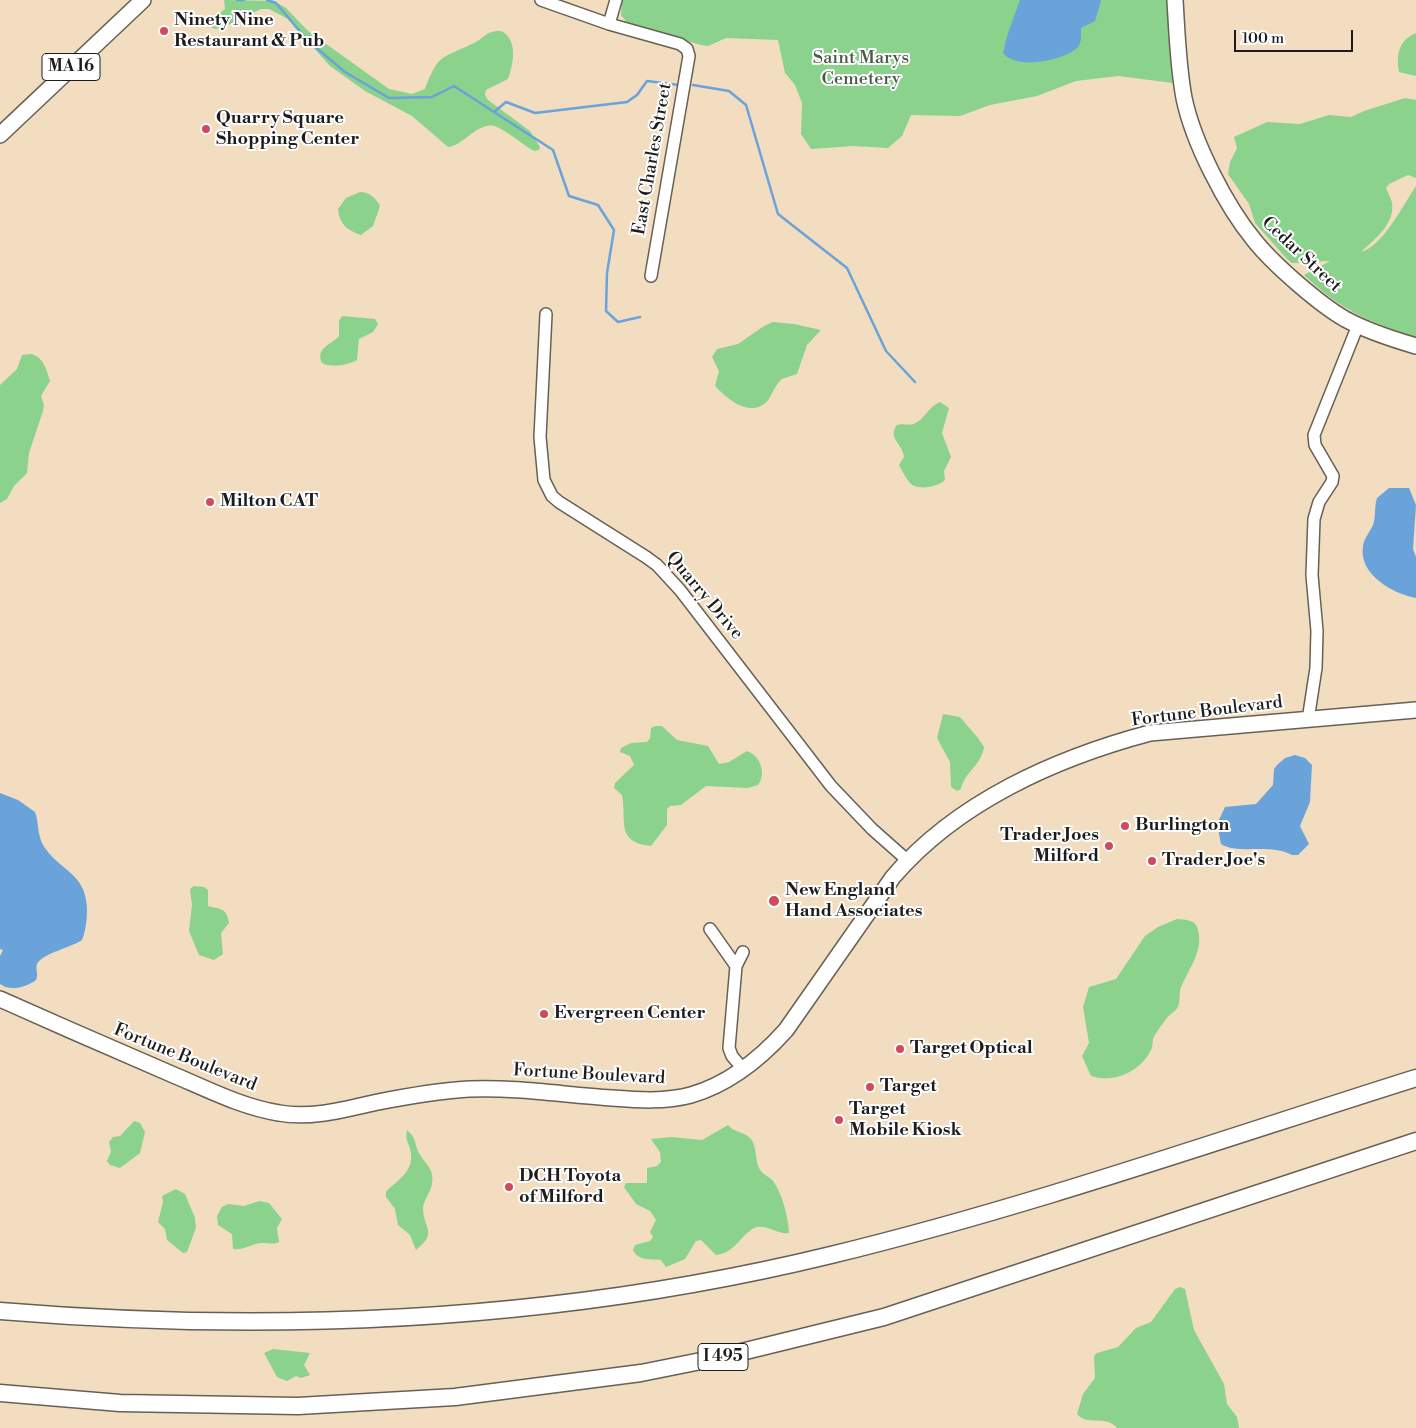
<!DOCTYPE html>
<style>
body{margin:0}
#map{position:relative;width:1416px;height:1428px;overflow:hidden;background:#f2ddc0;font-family:"Libre Bodoni",serif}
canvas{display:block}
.scale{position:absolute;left:1234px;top:30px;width:119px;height:22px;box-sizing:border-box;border:2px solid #1c1c1c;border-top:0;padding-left:6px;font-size:15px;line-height:18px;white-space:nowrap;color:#1c1c1c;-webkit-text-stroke:4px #fff;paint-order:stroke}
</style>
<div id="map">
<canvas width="1416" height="1428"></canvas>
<div class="scale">100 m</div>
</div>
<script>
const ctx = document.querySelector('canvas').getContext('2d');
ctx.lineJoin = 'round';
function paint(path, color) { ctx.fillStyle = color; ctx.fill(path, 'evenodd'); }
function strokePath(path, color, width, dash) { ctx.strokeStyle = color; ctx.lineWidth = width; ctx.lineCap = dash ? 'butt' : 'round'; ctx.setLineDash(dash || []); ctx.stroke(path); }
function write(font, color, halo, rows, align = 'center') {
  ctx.font = font + ' "Libre Bodoni",serif'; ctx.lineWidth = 4; ctx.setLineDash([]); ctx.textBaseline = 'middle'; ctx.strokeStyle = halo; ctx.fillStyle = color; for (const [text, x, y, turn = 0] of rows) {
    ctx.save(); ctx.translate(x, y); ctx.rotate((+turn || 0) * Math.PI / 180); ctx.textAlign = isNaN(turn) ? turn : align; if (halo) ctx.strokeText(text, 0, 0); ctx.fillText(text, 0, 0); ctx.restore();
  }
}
const green = new Path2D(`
 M224,0L274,1L286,8L308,31L389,89L412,94L425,89C439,53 441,59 474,43C486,37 485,31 501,31C519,40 513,65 508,79L486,90L485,95L488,100L530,131L540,147L539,150L534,151C522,144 510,133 497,127C479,119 464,146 448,147L412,116L365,91L330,66L288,19L269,9H261L228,25L215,29L210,27L212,19L225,9Z
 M622,0H1169L1173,83L1118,76L1076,81L1037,96L990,105L960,116L911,115L902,136L888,148L853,146L811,149L801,134L802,103L795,85L785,73L778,40L726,38L708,46L701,45L628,24L621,15Z
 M1416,33V76L1399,72C1396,54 1399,40 1416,33Z
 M1405,98L1416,100V178L1408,175L1389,184L1386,188C1388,193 1391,198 1392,203C1395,224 1375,239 1361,252C1383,246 1403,205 1416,186V337C1366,320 1343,312 1304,275L1330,261L1292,263L1287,259L1255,223L1249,204L1228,174L1230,162L1237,148L1234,137L1267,122L1300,124L1329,115L1351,117L1364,111Z
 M360,192C369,192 376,198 380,206L373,226L361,235C348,231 339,224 338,209L346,198Z
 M342,316L375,319L378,324L373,332L359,339L357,360C348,365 332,368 322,363C315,348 331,345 339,336V321Z
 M773,322L794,324L821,330L807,345L797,374L782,379C776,384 773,392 769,399C753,420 728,400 715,386L719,371L712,357L717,349L738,344L764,326Z
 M31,354C44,358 46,368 50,381L41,396L44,405L43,411L29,453L27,473L14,486L7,499L0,503V385L17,369L22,355Z
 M940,402L949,408L942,433L951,457L944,471L945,480C938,487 917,491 910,483C906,478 902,471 899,465L904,457C903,444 887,438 897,425C902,423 909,426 914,424C924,420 929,406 940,402Z
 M943,714L960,717L978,738L984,747C981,766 965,771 961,789L957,791L951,787L950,762L937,738Z
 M656,726H662L677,740L708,746L719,764L729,762L747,751C760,755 767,774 758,785L748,788L706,786L681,805L670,806L667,809V825L651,846C615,842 627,821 622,795L614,788L615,783L634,765L630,756L620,752L621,748L631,743L647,742L650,738L651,728Z
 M194,886L204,887L208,890V906C222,910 226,907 229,923L221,933L223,954L214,960L199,955L189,931L192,905L190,889Z
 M1177,919C1184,920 1194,919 1197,927C1205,948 1190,967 1182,985C1178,992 1181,1000 1178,1007C1175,1012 1170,1014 1167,1018C1166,1019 1155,1034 1154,1037C1152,1040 1153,1044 1152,1048C1142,1071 1114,1084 1091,1076L1082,1056L1089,1043L1083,1007L1089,987L1116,979L1145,936L1158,927Z
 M134,1121L140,1123L145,1132L140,1153L120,1168L110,1165L107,1161L111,1152L109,1142L113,1137L120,1136Z
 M728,1125C734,1133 744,1131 751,1139C757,1146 755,1160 759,1168C762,1175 769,1176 773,1181C783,1195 788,1217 789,1233C778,1235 765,1223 754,1228C740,1236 735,1253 716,1255L701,1240L696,1241L685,1259L666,1267L661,1260C650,1259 638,1261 633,1250L635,1245L650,1241L653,1237L650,1232L656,1220L650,1211L636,1204L624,1187L626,1183H647V1168L657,1166L661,1162L660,1152L651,1139L671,1137L702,1140Z
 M407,1130C417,1139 414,1143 419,1153C425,1164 435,1169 432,1184C431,1192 423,1200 423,1209C424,1230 438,1232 416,1250L410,1235L398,1225L395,1209L386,1197V1192C398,1179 416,1171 410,1149C408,1142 405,1139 407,1130Z
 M176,1189L185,1194L195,1218L196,1228L187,1252L183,1253L167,1240L165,1229L158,1222L163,1202L162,1196Z
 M259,1201L269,1203L282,1219L277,1228L279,1242C273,1245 269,1243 262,1243C252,1243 244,1251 233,1249L232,1234L218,1225L217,1216L222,1207L228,1204L244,1206Z
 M1180,1287L1185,1289L1194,1330L1224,1384L1227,1404L1237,1417L1239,1428H1117C1106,1414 1088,1427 1077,1414L1083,1394L1095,1378L1094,1356L1097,1353L1118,1347L1136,1328L1151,1322L1175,1289Z
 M273,1349L310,1353L304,1365L310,1375L301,1378L296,1376L287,1381L277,1377L264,1353Z`);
const water = new Path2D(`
 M1020,0H1101V1L1095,21L1081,28C1081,34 1082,42 1078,47C1065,61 1015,70 1003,53L1007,36Z
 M1389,488H1409L1416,505L1413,549L1416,557V598C1393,594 1358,574 1363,546C1364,538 1370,532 1373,525C1376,517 1374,507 1377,498Z
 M1295,755L1305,758L1312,765L1310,802L1300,826L1309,844L1298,855H1292C1269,843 1239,855 1221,844L1217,824L1225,807L1256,804L1273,785L1274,769L1277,765L1285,758Z
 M0,793L18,800L35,812C39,822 37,834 43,845C59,871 86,872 87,909C87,919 86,930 82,940C72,947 41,954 37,964C35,969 39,974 36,980C26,987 11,992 0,984V956L3,950L0,949Z`);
const stream = new Path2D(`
 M237,0H244
 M267,0L276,3L307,40L345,72L389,98L432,97L454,86L494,112L506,102L535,113L627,102L637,95L647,81L679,85
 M693,85L729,91L746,105L778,214L847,268L886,351L915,382
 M494,112L553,150L569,196L598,205L614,230L607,273L606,311L618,322L640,317`);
const minor = new Path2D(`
 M541,0L609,24L680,44L687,49L689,56L651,276
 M609,24L616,0
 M546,314L540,437L544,480L552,496L559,502L646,557L657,565L680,590L831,786L872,829L907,860
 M1308,720L1316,668L1317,631L1312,575L1314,519L1319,502L1332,482L1333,476L1315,445L1314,435L1358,325
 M710,929L736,966L743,952
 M736,966L729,1048L732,1056L743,1069`);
const major = new Path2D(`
 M1175,0C1177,33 1178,66 1184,98C1193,142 1226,206 1254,240C1273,264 1319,304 1345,319C1367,331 1392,339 1416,346
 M0,135L143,0
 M0,999C56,1024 113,1049 169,1073C205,1088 241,1107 279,1113C312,1119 346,1109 378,1102C408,1096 439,1091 469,1089C517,1087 564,1095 612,1098C638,1100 665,1102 691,1095C729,1084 760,1059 786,1030L893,877C957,802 1056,758 1150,733L1416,710`);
const highway = new Path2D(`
 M0,1311C278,1334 560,1321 831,1255C1029,1207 1222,1139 1416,1078
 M0,1393L120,1403L298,1406L455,1397L641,1373L721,1357L884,1317L1416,1141`);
const markers = [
 [164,31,5,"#d1495b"],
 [206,129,5,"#d1495b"],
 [210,502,5,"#d1495b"],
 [1125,826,5,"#d1495b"],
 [1109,846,5,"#d1495b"],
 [1152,861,5,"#d1495b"],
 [774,901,6,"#d1495b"],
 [544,1014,5,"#d1495b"],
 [900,1049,5,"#d1495b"],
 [870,1087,5,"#d1495b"],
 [839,1120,5,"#d1495b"],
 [509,1187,5,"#d1495b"]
];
const shields = [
 [71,67,58],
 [723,1357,50]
];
const shieldNames = [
 ["MA 16",71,67],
 ["I 495",723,1357]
];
const poiNames = [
 ["Ninety Nine",174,21],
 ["Restaurant & Pub",174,42],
 ["Quarry Square",216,119],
 ["Shopping Center",216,140],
 ["Milton CAT",220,502],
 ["Burlington",1135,826],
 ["Trader Joes",1099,836,"right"],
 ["Milford",1099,857,"right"],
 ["Trader Joe's",1162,861],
 ["New England",785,891],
 ["Hand Associates",785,912],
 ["Evergreen Center",554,1014],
 ["Target Optical",910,1049],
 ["Target",880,1087],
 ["Target",849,1110],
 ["Mobile Kiosk",849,1131],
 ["DCH Toyota",519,1177],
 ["of Milford",519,1198]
];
const parkNames = [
 ["Saint Marys",861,59],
 ["Cemetery",861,80]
];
const streetNames = [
 ["East Charles Street",653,159,-80],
 ["Cedar Street",1301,255,43],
 ["Quarry Drive",704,596,50],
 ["Fortune Boulevard",1207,712,-7],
 ["Fortune Boulevard",185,1058,22],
 ["Fortune Boulevard",589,1075,3]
];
paint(green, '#8bd28c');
paint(water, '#69a3d9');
strokePath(stream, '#69a3d9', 2.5);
strokePath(minor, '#676055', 14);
strokePath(major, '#676055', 18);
strokePath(highway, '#676055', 19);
strokePath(minor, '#fff', 11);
strokePath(major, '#fff', 15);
strokePath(highway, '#fff', 16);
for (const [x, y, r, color] of markers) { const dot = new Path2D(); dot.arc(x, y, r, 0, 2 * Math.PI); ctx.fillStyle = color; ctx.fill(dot); strokePath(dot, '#fff', 2); }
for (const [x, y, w] of shields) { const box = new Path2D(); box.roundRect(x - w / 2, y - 13.5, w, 27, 4); ctx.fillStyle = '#fff'; ctx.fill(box); strokePath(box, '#1c1c1c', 1); }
write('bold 16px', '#1c1c1c', null, shieldNames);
write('bold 18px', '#1c1c1c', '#fff', poiNames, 'left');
write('18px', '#435c43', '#fff', parkNames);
write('18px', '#1c1c1c', '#fff', streetNames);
</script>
